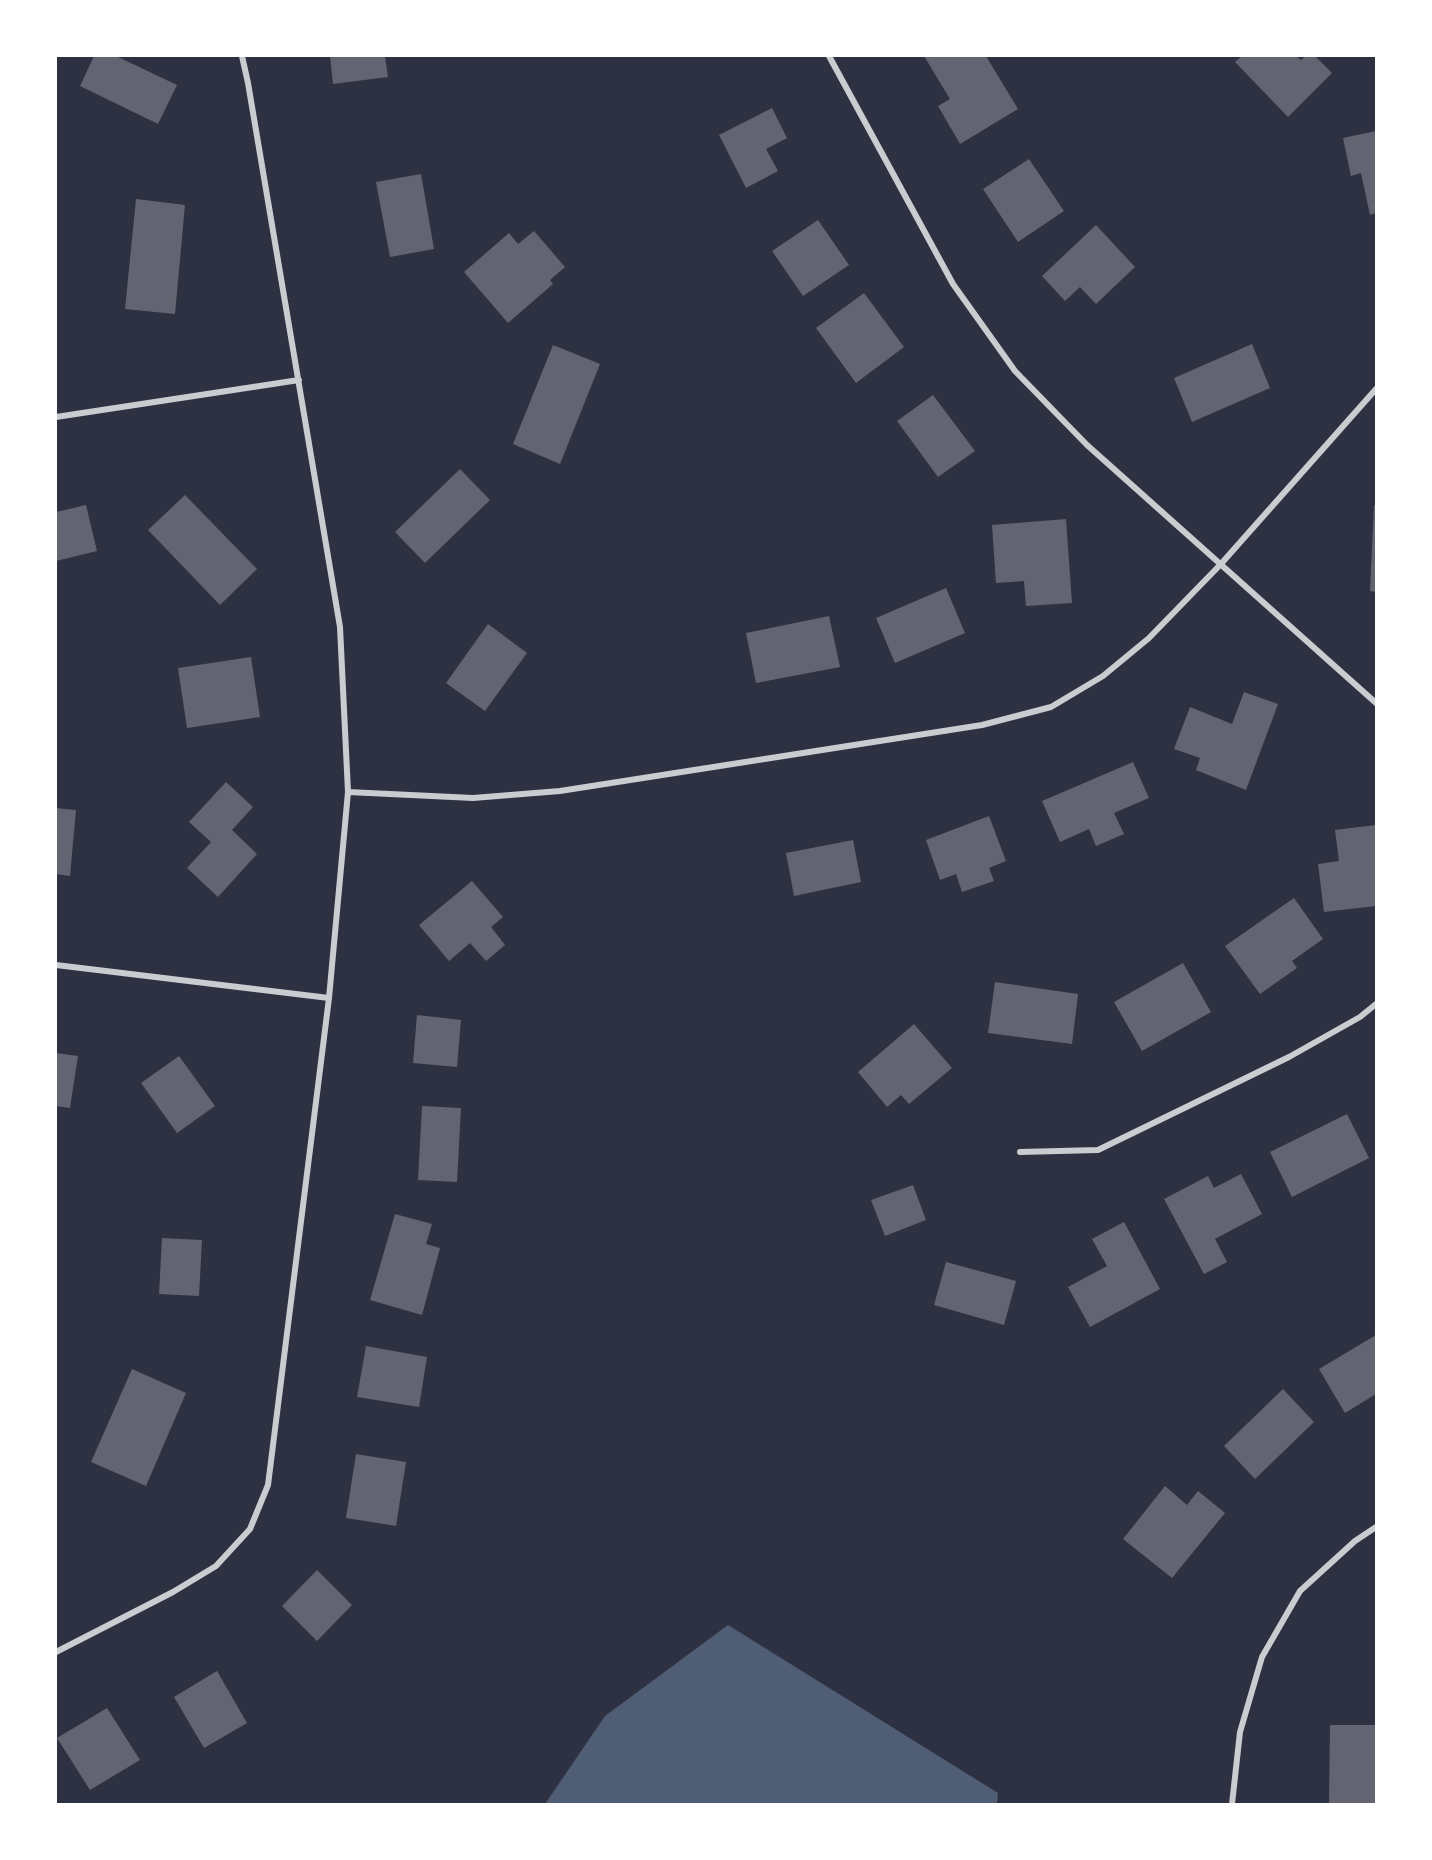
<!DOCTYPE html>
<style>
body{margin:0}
#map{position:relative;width:1432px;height:1860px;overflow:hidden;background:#2d3142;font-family:"Asap Condensed",sans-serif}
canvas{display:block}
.frame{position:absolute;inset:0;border:57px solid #fff;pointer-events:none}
</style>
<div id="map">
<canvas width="1432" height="1860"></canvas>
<div class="frame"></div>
</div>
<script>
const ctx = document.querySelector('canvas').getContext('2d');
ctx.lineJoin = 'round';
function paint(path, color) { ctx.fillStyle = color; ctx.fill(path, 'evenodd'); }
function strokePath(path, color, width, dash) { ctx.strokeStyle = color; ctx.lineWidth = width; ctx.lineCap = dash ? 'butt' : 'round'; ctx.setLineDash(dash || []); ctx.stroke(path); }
const water = new Path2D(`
 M728,1625L998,1793L997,1804H545L605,1716Z`);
const building = new Path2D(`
 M94,56H116L177,85L158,124L80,86Z
 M330,56H385L388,77L333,84Z
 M924,56H986L1018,109L960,144L938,106L950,99Z
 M1242,56H1296L1301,60L1306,56H1315L1332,73L1288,117L1235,62Z
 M772,108L787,138L766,149L778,171L746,188L719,135Z
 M1376,131V213L1370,215L1361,173L1351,176L1343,138Z
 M1029,159L1064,211L1018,242L983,189Z
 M421,174L434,249L390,257L376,182Z
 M136,199L185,205L175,314L125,309Z
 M818,220L849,265L803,296L772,251Z
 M1096,225L1135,267L1096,304L1080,287L1065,301L1042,276Z
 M534,231L565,267L550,280L553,284L508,323L464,272L509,233L518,244Z
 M864,293L904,347L856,383L816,328Z
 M1252,344L1270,388L1192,422L1174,378Z
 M553,345L600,364L560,464L513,444Z
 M933,395L975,451L938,477L897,421Z
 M460,469L490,500L425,563L395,532Z
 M185,495L257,569L220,605L148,530Z
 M86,505L97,551L56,561V512Z
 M1374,505H1376V592L1370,591Z
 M1066,519L1072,603L1026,606L1024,581L996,583L992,525Z
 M946,588L965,633L895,663L876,618Z
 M829,616L840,667L756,683L746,633Z
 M488,624L527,653L485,711L446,683Z
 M251,657L260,717L187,728L178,668Z
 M1244,692L1278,704L1246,790L1196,770L1200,758L1174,749L1190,707L1232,724Z
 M1133,762L1149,798L1114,813L1124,834L1096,846L1089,829L1060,842L1042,801Z
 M226,782L253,807L232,830L257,854L218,897L187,868L211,842L189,822Z
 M56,808L76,810L70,876L56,874Z
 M989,816L1006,861L989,868L994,881L962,892L956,874L940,880L926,840Z
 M1376,825V906L1324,912L1318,864L1339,861L1335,830Z
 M853,840L861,882L794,896L786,853Z
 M472,881L503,917L491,927L505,945L486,961L470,943L449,961L419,925Z
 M1294,898L1323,939L1292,961L1297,968L1260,994L1225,946Z
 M1183,963L1211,1012L1142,1051L1114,1002Z
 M995,982L1078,994L1072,1044L988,1033Z
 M417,1015L461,1020L457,1067L413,1063Z
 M914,1024L952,1068L909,1104L901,1095L887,1107L858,1072Z
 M56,1053L78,1056L70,1108L56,1106Z
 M179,1056L215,1106L177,1133L141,1083Z
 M422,1106L461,1108L457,1182L418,1180Z
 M1347,1114L1369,1158L1292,1197L1270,1152Z
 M1241,1174L1262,1214L1215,1239L1227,1262L1204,1274L1164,1199L1208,1176L1214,1188Z
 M913,1185L926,1220L885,1236L871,1200Z
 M395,1214L432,1224L426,1244L440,1248L422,1315L370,1300Z
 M1124,1222L1160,1289L1090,1327L1068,1287L1107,1266L1092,1239Z
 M162,1238L202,1240L199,1296L159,1294Z
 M946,1262L1016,1281L1004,1325L934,1305Z
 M1376,1335V1394L1345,1413L1319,1369Z
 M366,1346L427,1357L419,1407L357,1397Z
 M132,1369L186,1393L146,1486L91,1462Z
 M1283,1389L1314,1422L1255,1479L1224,1446Z
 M356,1454L406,1462L396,1526L346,1518Z
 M1165,1486L1187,1505L1198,1491L1225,1513L1172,1578L1123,1539Z
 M317,1570L352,1605L317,1641L282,1606Z
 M217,1671L247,1723L204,1748L174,1697Z
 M107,1708L140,1760L90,1790L57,1738Z
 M1330,1725H1376V1804H1329Z`);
const minor = new Path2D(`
 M829,56L953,284L1015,371L1087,445L1376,703
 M56,417L299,380
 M348,792L473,798L560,791L982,725L1051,707L1103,676L1149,638L1220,565L1376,389
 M56,965L329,998
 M1020,1152L1098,1150L1289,1057L1360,1017L1376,1004
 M56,1652L173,1592L216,1566L250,1529L268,1485L329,998L348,792L340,627L248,83L242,56
 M1232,1804L1240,1732L1262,1657L1300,1591L1355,1541L1376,1527`);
paint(water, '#4f5d75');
paint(building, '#626471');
strokePath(minor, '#caccd0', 6);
</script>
